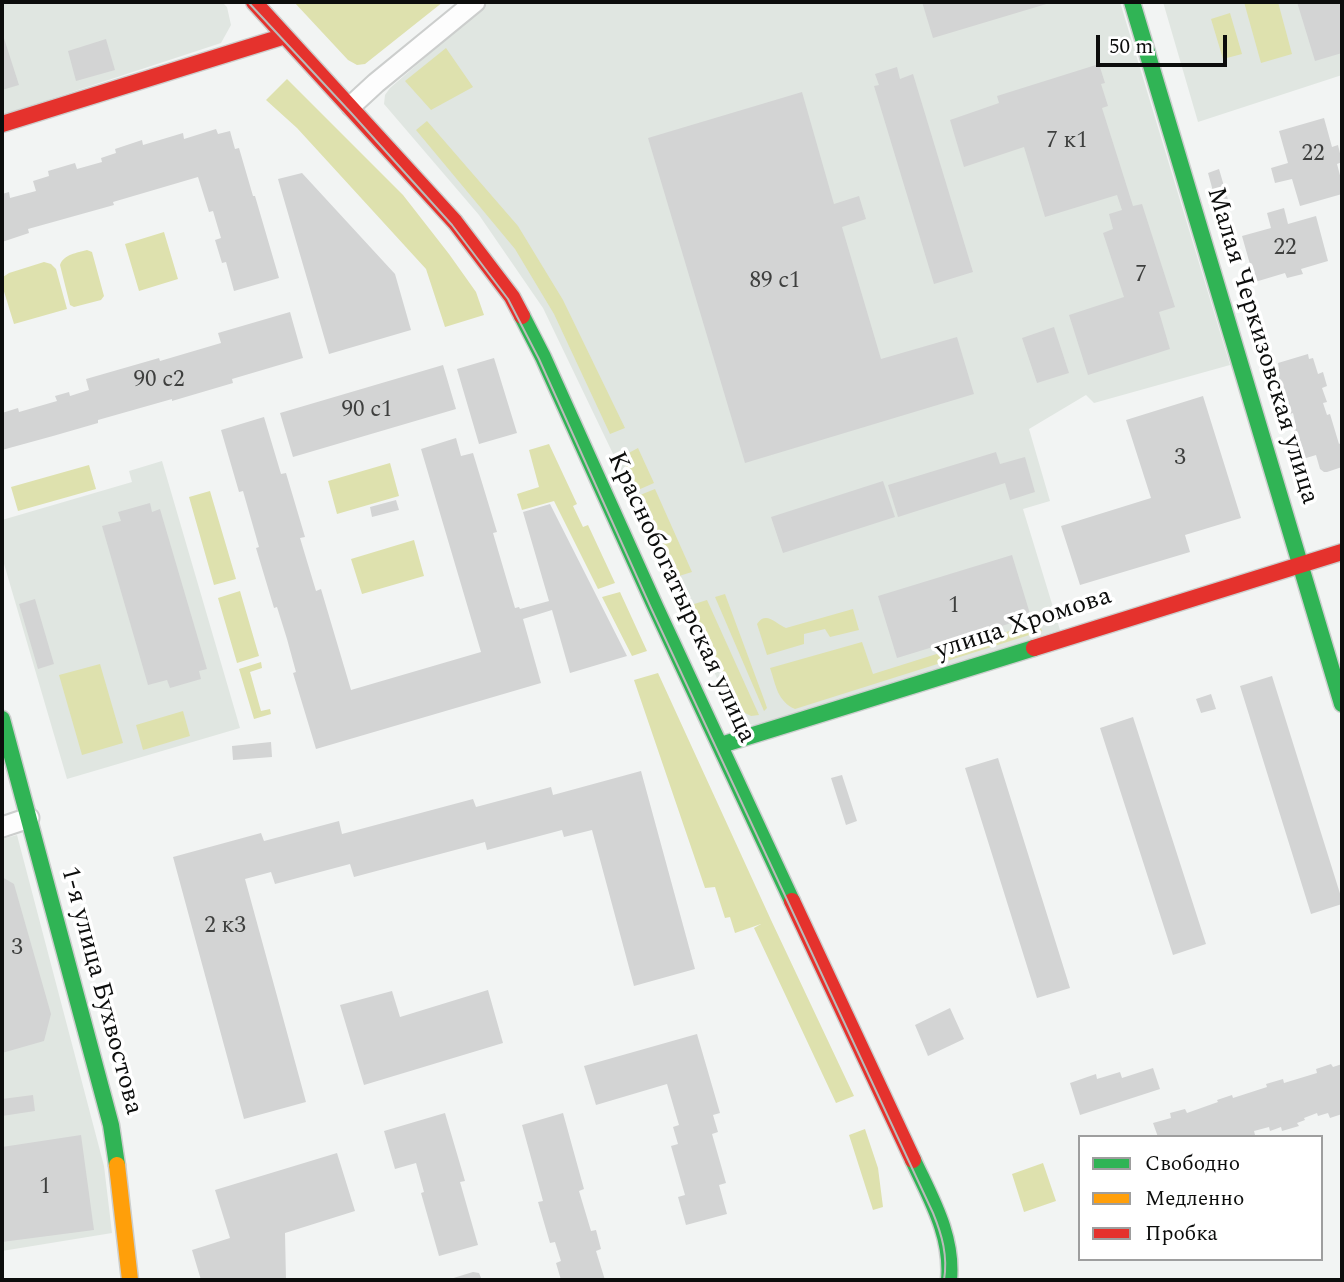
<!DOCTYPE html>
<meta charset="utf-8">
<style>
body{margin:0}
#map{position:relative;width:1344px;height:1282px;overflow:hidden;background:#f2f4f3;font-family:Spectral,serif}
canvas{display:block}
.frame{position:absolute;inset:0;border:4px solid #0c0d0c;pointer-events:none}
.legend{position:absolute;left:1078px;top:1135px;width:245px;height:126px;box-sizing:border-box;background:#fff;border:2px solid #9e9e9e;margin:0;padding:9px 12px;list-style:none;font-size:21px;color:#0c0d0c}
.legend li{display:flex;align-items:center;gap:14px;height:35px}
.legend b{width:35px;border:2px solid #9e9e9e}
.scale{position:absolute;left:1096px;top:35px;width:131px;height:32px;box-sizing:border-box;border:4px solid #0c0d0c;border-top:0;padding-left:9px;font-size:21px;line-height:24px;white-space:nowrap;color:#0c0d0c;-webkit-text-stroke:5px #fff;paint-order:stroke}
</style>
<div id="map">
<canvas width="1344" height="1282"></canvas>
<div class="frame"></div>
<ul class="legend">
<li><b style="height:9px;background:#30b455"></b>Свободно</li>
<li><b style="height:9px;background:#ff9f0a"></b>Медленно</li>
<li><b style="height:9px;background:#e5322d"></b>Пробка</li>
</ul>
<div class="scale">50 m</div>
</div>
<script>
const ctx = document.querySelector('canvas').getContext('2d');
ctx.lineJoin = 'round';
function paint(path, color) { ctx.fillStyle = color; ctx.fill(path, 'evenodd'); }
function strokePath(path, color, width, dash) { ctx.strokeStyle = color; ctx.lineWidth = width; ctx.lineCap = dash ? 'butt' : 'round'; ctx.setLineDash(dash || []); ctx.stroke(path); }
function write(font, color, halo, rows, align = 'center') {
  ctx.font = font + ' Spectral,serif'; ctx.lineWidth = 7; ctx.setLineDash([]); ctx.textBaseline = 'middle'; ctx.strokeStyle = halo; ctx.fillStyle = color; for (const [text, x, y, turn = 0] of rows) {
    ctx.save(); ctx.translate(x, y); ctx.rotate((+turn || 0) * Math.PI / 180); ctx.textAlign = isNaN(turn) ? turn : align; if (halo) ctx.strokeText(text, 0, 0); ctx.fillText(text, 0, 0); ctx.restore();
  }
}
const built = new Path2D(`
 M2,2H222L227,7L231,25L221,43L2,115Z
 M489,2H1120L1230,365L1094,403L1086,395L1029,429L1050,501L1023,509L1060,630L758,726L741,722L734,715L628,485L543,308L479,215L384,104L385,95L390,88Z
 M1163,2H1342V75L1198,122Z
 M162,461L240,728L67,779L2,557V520L132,482L129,471Z
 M17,835L104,1166L112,1233L2,1251V839Z`);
const green = new Path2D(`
 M294,2H443L365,64L357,65L348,60Z
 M1244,2H1278L1292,54L1261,63Z
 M1230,13L1242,54L1223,59L1211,19Z
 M446,48L473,87L431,110L405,81Z
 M287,79L403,195L449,254L476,292L484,315L445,327L426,269L297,128L266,100Z
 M427,121L518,226L563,300L625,428L610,434L554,314L515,249L416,130Z
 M164,232L178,279L139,291L125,244Z
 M87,250L92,252L104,296L101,300L74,307L70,305L60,265C64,254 77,253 87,250Z
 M44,262L51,264L56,269L67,309L14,324L2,285L3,277L9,273Z
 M549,444L577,504L573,506L583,527L588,525L615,583L598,589L554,501L522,510L517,494L539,487L529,450Z
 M638,448L654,483L638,490L621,457Z
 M390,463L399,496L337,514L328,481Z
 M89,465L96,489L18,511L11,487Z
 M655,489L692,572L679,576L640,495Z
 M210,491L236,579L214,585L189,497Z
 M414,540L424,576L362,594L351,559Z
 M240,591L259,656L237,663L218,598Z
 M620,592L647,651L632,656L602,597Z
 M725,594L765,702L767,708L764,711L715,597Z
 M707,600L759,715L751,716L741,711L691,605Z
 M853,609L859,630L830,637L825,629L804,634V644L767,655L757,624C766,610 776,624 786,628Z
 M1038,622L1042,631L795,709C777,701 776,685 770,668L862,642L873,674Z
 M261,662L262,668L250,672L261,711L270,709L271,714L254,719L239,669Z
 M100,664L123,743L82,755L59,675Z
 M658,673L771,920L854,1096L836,1103L754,928L761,924L735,933L730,917L725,918L715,887L705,888L634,680Z
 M183,711L190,736L143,750L136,725Z
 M865,1129L878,1168L883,1207L873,1210L849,1135Z
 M1043,1163L1056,1201L1024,1212L1012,1174Z`);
const building = new Path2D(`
 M922,2H1053L933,38Z
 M1297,2H1342V53L1315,61Z
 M2,32L19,85L2,90Z
 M106,39L115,70L76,81L68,51Z
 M1099,64L1105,83L1101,84L1108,106L1102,108L1133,206L1142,204L1175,307L1159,312L1170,349L1088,375L1069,315L1124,297L1103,233L1113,229L1109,214L1122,210L1117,195L1045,217L1024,147L964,167L950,120L999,103L997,96Z
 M897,67L900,79L913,74L973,272L934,284L874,86L879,85L875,74Z
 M802,92L834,204L859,196L866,219L842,227L881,359L957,337L974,394L745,463L648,138Z
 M1324,118L1332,147L1338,145L1342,162L1337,164L1342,183V194L1300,206L1292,179L1275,183L1271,168L1288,163L1279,131Z
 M216,129L218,134L230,131L235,149L239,148L253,196H255L279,278L234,291L226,262L222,263L215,240L221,238L213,211L209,212L198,177L113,202L114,205L28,229L29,233L2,242V194L9,192L10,198L36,191L33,181L49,176L48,171L75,163L77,169L102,162L101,158L116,153L115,149L142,140L143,145L183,133L184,139Z
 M1219,169L1231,210L1219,213L1208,173Z
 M302,173L395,274L411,330L329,354L278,179Z
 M1284,208L1288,224L1316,216L1328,261L1301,269L1303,274L1287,278L1285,273L1255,282L1242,236L1271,228L1267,213Z
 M290,312L303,358L232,379L233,383L172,401V399L98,420V423L53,436L2,450V413L18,408L19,412L57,401L55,396L69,392L70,396L89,390L86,379L159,358L160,361L221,343L218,333Z
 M1054,327L1069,373L1037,383L1022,338Z
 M1308,354L1309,359L1313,358L1318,374L1323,372L1327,386L1322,388L1327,402L1323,403L1327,415L1330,414L1339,444L1342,442V467L1327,472H1324L1320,469L1316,455L1303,459L1296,454L1293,445L1296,437L1293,427L1296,426L1293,413L1290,414L1276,369H1279L1278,363Z
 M494,358L517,433L479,444L457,369Z
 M443,365L456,409L293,457L280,413Z
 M1203,396L1241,518L1185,535L1190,552L1080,585L1061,526L1151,498L1126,420Z
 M264,417L281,474L286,473L305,537L300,538L316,591L321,589L351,690L481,652L421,449L456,438L461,456L473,453L497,532L493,533L515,608L519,607L520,609L549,601L523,512L550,504L627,656L570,673L552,610L523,619L541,683L316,749L293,673L296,672L287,639L277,607L274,608L256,548L259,547L243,491L239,492L221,430Z
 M996,452L1000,464L1025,457L1035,492L1010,500L1005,483L898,517L888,485Z
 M883,481L895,517L783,553L771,517Z
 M396,500L399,510L372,517L370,507Z
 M150,503L152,512L160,509L207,669L199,671L201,679L170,688L167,680L148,685L102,526L121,521L118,512Z
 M1012,555L1031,617L897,658L878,596Z
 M35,599L54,664L38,669L19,604Z
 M1272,676L1342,900V904L1311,914L1240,686Z
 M1211,694L1216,709L1201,713L1196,699Z
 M1133,717L1206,944L1173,955L1100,728Z
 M271,742L272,757L233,760L232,746Z
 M998,758L1070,988L1037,998L965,768Z
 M641,771L695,969L634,986L592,830L564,837L562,830L487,850L485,842L354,877L350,864L275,884L271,872L245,879L306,1102L244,1119L173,857L261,833L264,841L339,821L342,834L473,799L476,807L551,787L553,795Z
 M842,775L857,821L846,825L831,778Z
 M2,877L14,884L51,1014L44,1041L2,1053Z
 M488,990L503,1043L364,1085L340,1005L392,991L400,1017Z
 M950,1008L964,1039L928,1056L915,1025Z
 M697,1034L720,1113L713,1115L718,1132L712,1134L726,1183L719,1185L727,1214L686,1225L678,1197L685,1195L671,1146L678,1144L673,1127L679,1125L667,1084L596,1105L584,1066Z
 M1331,1064L1333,1067L1342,1064V1114L1330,1118L1328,1113L1318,1116L1317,1113L1304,1118L1305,1120L1297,1123L1299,1126L1282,1131L1281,1127L1270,1131L1269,1127L1254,1131L1255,1135L1251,1137H1158L1153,1123L1171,1118L1170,1113L1185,1109L1187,1113L1218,1102L1217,1100L1232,1095L1233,1098L1267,1087L1266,1084L1283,1079L1284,1083L1317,1073L1316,1069Z
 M1153,1068L1160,1089L1080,1115L1070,1083L1096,1074L1097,1079L1120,1072L1122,1078Z
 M33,1095L35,1111L2,1116V1099Z
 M445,1113L465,1181L460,1182L478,1245L439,1256L421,1193L424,1192L416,1163L395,1169L384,1131Z
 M563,1113L584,1189L579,1191L591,1231L596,1230L601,1249L596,1251L605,1280H561L556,1263L561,1261L555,1242L550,1243L538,1202L543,1201L522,1125Z
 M81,1135L94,1230L2,1242V1147Z
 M337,1153L355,1211L285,1233L286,1280H201L192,1250L230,1238L215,1190Z
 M473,1272L479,1273L482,1280H447Z`);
const street = new Path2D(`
 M351,106L376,83L475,2
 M2,827L29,818`);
const fast = new Path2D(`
 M1132,2L1342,704
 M522,316L543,357L655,606L792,901
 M2,719L111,1125L117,1165
 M721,745L1034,648
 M913,1160C931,1199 953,1236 949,1280`);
const slow = new Path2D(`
 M117,1165L130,1280`);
const jam = new Path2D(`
 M254,2L455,222L512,297L522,316
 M2,124L285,36
 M1034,648L1342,552
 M792,901L913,1160`);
const tram = new Path2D(`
 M248,2L352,114L452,225L508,299L539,359L651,608L933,1213C942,1235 948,1256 944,1280`);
const numberNames = [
 ["7 к1",1067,142],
 ["22",1313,155],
 ["22",1285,249],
 ["7",1141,276],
 ["89 с1",775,282],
 ["90 с2",159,381],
 ["90 с1",367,411],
 ["3",1180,459],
 ["1",954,607],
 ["2 к3",225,927],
 ["3",17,949],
 ["1",45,1188]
];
const streetNames = [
 ["Малая Черкизовская улица",1261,346,73],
 ["Краснобогатырская улица",680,598,65],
 ["улица Хромова",1024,625,-18],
 ["1-я улица Бухвостова",100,991,75]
];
paint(built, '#e0e6e1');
paint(green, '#dee1ae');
paint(building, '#d3d4d4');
strokePath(street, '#cccecd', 23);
strokePath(fast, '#cccecd', 19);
strokePath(slow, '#cccecd', 19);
strokePath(jam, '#cccecd', 19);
strokePath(street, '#fdfdfd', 19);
strokePath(fast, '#30b455', 16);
strokePath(slow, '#ff9f0a', 16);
strokePath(jam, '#e5322d', 16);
strokePath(tram, '#babbba', 2);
write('23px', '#3e3f3e', null, numberNames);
write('26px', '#0c0d0c', '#fff', streetNames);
</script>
